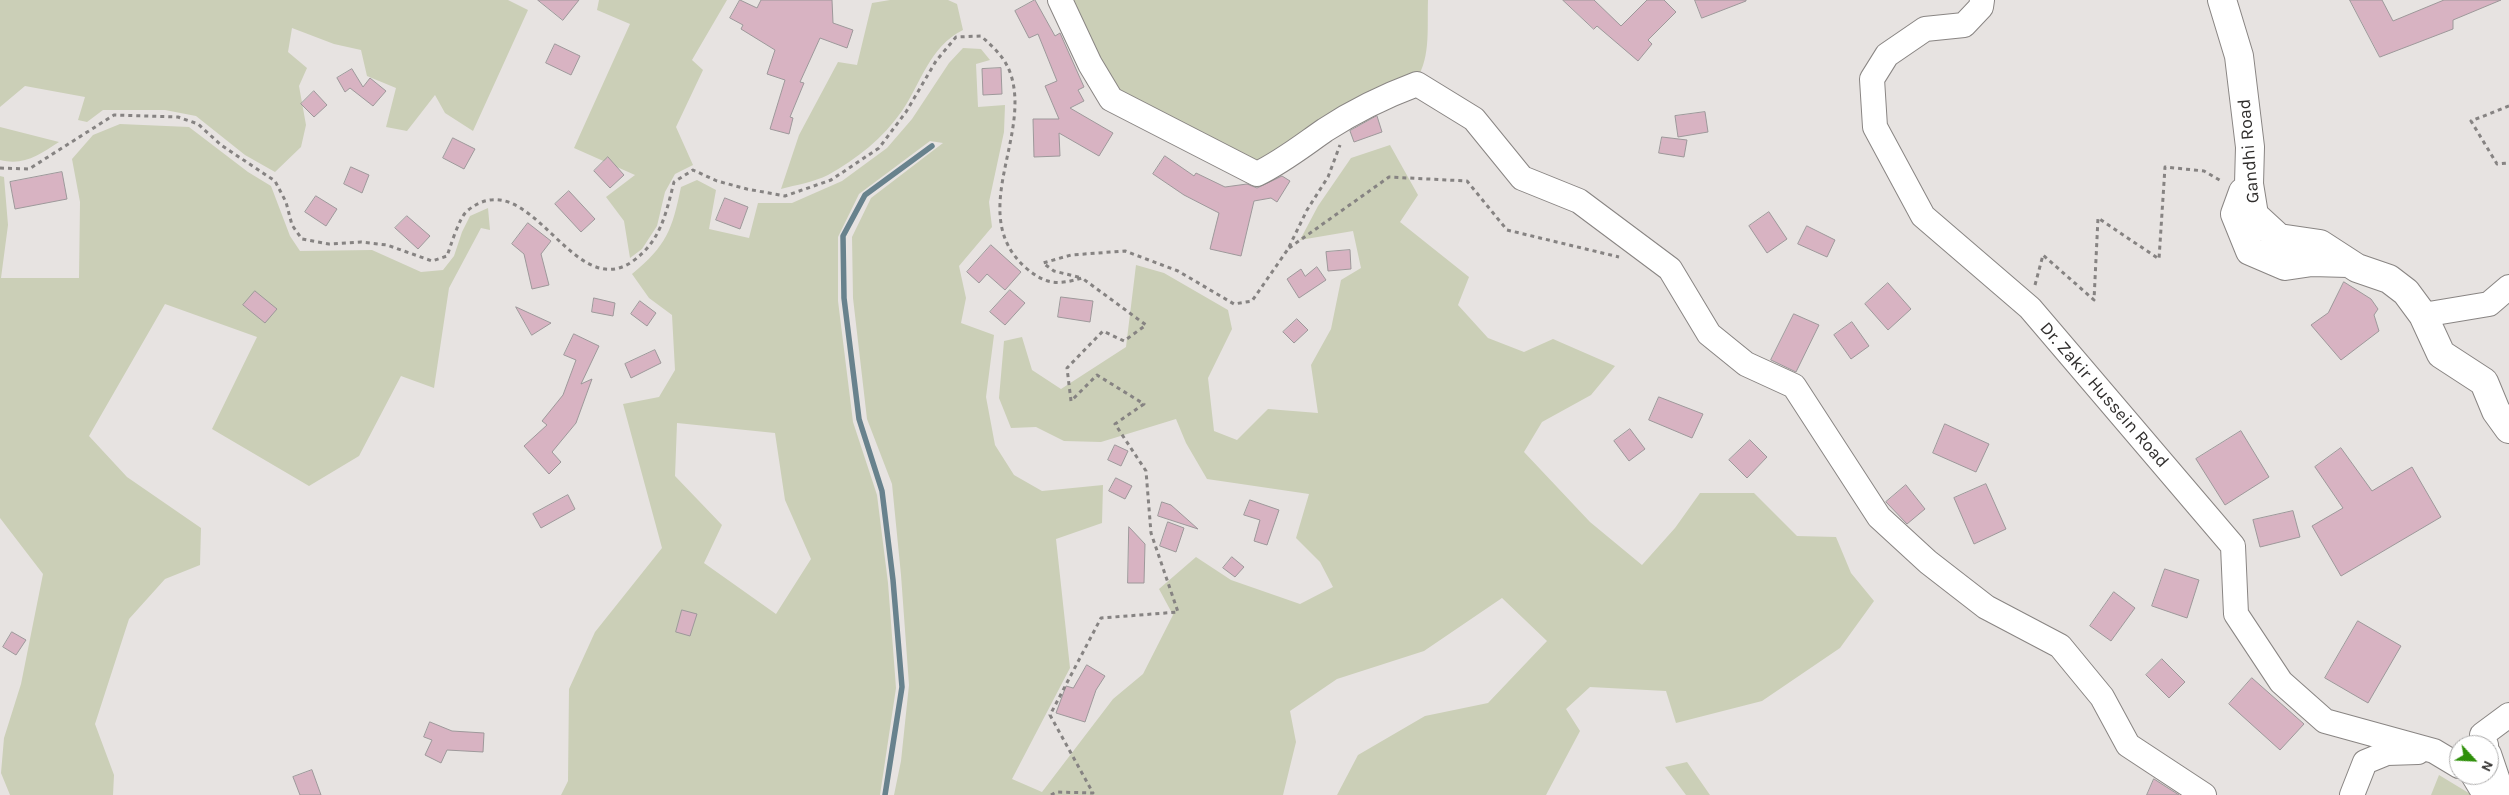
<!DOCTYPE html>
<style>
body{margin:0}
#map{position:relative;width:2509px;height:795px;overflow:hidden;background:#e7e3e1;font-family:Karla,sans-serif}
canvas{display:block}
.north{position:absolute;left:2449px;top:735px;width:50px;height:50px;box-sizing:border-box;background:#fff;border:1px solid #acabab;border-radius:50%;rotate:115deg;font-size:14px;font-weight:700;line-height:20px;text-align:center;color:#2f2d2c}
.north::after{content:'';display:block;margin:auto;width:18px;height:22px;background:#2e8f09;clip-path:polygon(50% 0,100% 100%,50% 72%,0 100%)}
</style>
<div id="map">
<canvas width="2509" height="795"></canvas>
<div class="north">N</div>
</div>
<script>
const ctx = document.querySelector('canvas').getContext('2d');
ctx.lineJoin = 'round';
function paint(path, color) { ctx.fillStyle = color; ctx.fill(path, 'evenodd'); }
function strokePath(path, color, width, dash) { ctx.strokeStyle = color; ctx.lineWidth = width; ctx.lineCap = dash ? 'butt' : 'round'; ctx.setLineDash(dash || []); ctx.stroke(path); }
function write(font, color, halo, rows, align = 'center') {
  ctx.font = font + ' Karla,sans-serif'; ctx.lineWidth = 4; ctx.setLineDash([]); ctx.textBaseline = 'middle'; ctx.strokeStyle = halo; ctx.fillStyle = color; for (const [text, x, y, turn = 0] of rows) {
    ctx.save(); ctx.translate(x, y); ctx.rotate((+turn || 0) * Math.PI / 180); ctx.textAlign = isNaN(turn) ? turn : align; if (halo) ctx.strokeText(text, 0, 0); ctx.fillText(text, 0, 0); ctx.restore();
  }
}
const green = new Path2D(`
 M0,0H508L528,10L473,131L445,113L435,95L407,131L386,127L396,88L367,76L361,50L334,44L292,28L288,52L307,68L299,86L306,125L301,147L275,172L245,155L196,116L165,110H103L87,122L78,120L85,97L25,86L0,107Z
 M599,0H727L692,60L703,70L676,127L693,165L675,174L665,192L657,226L642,249L630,258L624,221L606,197L635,175L574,148L630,24L597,10Z
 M890,0H948L957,4L963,30C930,46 921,83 902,111C883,138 857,159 828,175C814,182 796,185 781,189L799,135L838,62L857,65L872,3Z
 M1068,0H1428C1427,25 1431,57 1417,78L1251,164L1120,97Z
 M963,48L981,49L990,60L976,64L978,107L1005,105L1004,132L989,202L992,227L959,266L966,298L961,323L994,335L986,397L995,445L1014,475L1042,491L1103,485L1102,523L1056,539L1070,668L1012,779L1042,792L1113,699L1143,674L1173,615L1159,589L1196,557L1231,580L1300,604L1333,587L1320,562L1296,538L1309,494L1207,479L1186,443L1176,419L1101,442L1064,441L1036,427L1011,428L999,398L1004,341L1022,337L1032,370L1061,389L1126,347L1136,265L1164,273L1228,310L1232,329L1208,378L1214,431L1237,440L1268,409L1318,413L1311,365L1331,329L1341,280L1361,268L1353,231L1300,240L1318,206L1351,158L1390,145L1418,195L1400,222L1469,277L1458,305L1488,338L1524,352L1553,339L1615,366L1591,395L1542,422L1524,452L1590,522L1642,565L1675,528L1700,493H1754L1797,536L1836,537L1851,573L1874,601L1840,648L1762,701L1676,723L1666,691L1590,687L1566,709L1580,731L1546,795H1337L1358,755L1425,716L1488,703L1547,641L1502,598L1424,651L1337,679L1290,711L1296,742L1283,795H894L901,761L909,685L901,575L892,484L867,419L853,298L852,237L871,198L943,143L930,141L859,194L838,237V301L853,422L877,495L888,583L896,688L880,795H561L568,781L569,689L595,632L662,548L623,404L659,397L675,370L672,315L649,298L632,274C667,245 672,230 681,187L697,180L716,190L709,229L749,238L758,203H792L842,181L887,148L912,119L949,63ZM677,423L775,433L785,500L811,559L776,614L704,563L722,525L675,476Z
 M120,124L189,127L248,172L271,186L290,236L300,251L372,250L421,272L443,270L454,256L462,232L470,216L488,208L490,230L481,228L449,288L434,388L401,376L359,456L309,486L212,429L257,337L165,304L89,436L127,477L201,528L200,565L165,579L129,619L95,724L114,775L113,795H10L1,773L4,738L21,684L43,574L0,518V176L4,177L8,225L1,278H79L80,202L72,159L93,135Z
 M0,127L59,142C39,155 24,166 0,160Z
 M1687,762L1710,795H1686L1665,767Z
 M2439,775L2472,795H2431Z`);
const stream = new Path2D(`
 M885,795L902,687L893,580L882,491L859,419L844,298L843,236L865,195L932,146`);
const building = new Path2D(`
 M538,0H579L563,20Z
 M740,0L757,8L761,0H832L833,23L853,30L847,48L820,38L800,82L804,83L790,117L793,118L789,134L770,129L785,80L767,74L775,50L741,29L743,25L730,18Z
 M1035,0L1055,36L1060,33L1084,87L1078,90L1084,101L1070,108L1113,133L1099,156L1059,133L1060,156L1034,157L1033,119H1059L1045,86L1057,81L1038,34L1029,38L1015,11Z
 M1563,0H1594L1621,26L1647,0H1664L1676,12L1648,40L1652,44L1638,61L1597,26L1594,29Z
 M1695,0H1746V1L1702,18Z
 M2350,0H2382L2393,21L2444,0H2501L2453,20V29L2380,57Z
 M555,44L580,56L571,75L546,63Z
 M1001,68L1002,94L983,95L982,69Z
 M352,69L363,87L370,78L386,91L373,106L350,88L345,92L337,78Z
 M314,91L327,105L314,117L301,104Z
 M1705,112L1708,132L1678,137L1675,116Z
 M1377,116L1382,132L1354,142L1350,131Z
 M1662,137L1687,140L1684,157L1659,153Z
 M453,138L475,149L464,169L443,158Z
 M1165,156L1194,176L1196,173L1225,187L1247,184L1257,188L1282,176L1290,181L1277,202L1271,198L1254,201L1241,256L1210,249L1219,213L1184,195L1153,174Z
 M608,157L624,175L610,188L594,171Z
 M351,167L369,175L362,193L344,184Z
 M62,172L67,199L15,209L10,182Z
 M569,191L595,219L581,232L555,204Z
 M316,196L337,209L326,226L305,212Z
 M725,198L748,207L740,229L716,220Z
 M1769,212L1787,239L1767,253L1749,226Z
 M407,216L430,236L418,249L395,228Z
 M528,223L551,241L541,254L549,285L532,289L524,254L512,244Z
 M1807,226L1835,240L1827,257L1798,244Z
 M991,245L1021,272L1005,290L987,274L979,283L967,272Z
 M1350,250L1351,269L1328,271L1326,252Z
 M1317,267L1326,280L1299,298L1287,279L1301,269L1305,276Z
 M2344,282L2371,299L2378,309L2374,315L2379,331L2341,360L2311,325L2328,313Z
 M1888,283L1911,309L1888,330L1865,304Z
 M1010,290L1025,303L1005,325L990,312Z
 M255,291L277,309L265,323L243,305Z
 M1061,297L1093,301L1090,322L1058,317Z
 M594,298L615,303L613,316L592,312Z
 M640,301L656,313L647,326L631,314Z
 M516,307L551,323L532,335Z
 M1794,314L1819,325L1796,372L1771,360Z
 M1297,319L1308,330L1294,343L1283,332Z
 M1852,322L1869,346L1851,359L1834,335Z
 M574,334L599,346L581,384L592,379L576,423L552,452L561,462L549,474L524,446L547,425L542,421L563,395L576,360L564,355Z
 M655,350L661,363L631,378L625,364Z
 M1659,397L1703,414L1692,438L1649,420Z
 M1945,424L1989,444L1976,472L1933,453Z
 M1630,429L1645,449L1629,461L1614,441Z
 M2241,431L2269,477L2225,505L2196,459Z
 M1750,440L1767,457L1747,478L1729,460Z
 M1115,445L1128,451L1121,466L1108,460Z
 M2341,448L2372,491L2412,467L2441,517L2341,576L2312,526L2343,508L2315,467Z
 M1116,478L1132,486L1125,499L1109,491Z
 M1986,484L2006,529L1974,544L1954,498Z
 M1906,485L1925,509L1907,524L1886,502Z
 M568,495L575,509L541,528L533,514Z
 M1250,500L1279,510L1267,545L1254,541L1260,520L1244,515Z
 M1162,502L1171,505L1198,529L1158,516Z
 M2293,511L2300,537L2260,547L2253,520Z
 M1168,522L1184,528L1176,552L1160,546Z
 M1129,527L1145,544L1144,583H1128Z
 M1232,557L1244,567L1235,577L1223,568Z
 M2165,569L2199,580L2187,618L2152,606Z
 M2114,592L2135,608L2111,641L2090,626Z
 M682,610L697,614L690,636L676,632Z
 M2358,621L2401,646L2368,703L2325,678Z
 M12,632L26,640L16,655L3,647Z
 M2162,659L2185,682L2169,698L2146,675Z
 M1087,665L1105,676L1096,690L1085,722L1056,713L1066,686L1073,688Z
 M2252,678L2304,724L2280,750L2229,704Z
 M430,722L452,731L484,733L483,752L447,750L441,763L425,755L432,740L424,737Z
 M312,770L321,795H300L293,777Z
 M2154,779L2179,795H2147Z`);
const path = new Path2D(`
 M2509,106L2471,121L2497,164L2509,163
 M0,168L29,169L114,115L178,117L198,124L221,145L275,181L286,202L292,225L302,239L329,244L361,242L387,245L432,261L447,256C451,245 459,218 467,211C530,159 572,305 633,261C661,241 666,213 674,182L693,170L717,181L747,189L785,196L831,180L879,148L906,112L936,61L956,37L981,36C994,48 1005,57 1011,75C1031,138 966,215 1026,268C1046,285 1058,285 1082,278L1054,271L1043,263L1071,255L1125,251L1178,271L1234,304L1252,301L1288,249L1307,210L1328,177L1340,145
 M1289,248L1389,177L1467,181L1507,230L1619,257
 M2035,285L2043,255L2094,300L2098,218L2159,259L2165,167L2204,171L2223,182
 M1051,795L1056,792L1093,793L1050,715L1101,618L1178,612L1151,533L1146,471L1115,424L1144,404L1097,375L1071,401L1067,368L1103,331L1124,341L1146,325L1082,278`);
const minor = new Path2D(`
 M1060,0L1090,64L1111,99L1257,174C1282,162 1302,146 1325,130C1354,111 1385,96 1417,84L1474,119L1522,178L1579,201L1670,269L1709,334L1746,364L1794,386L1879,517L1928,562L1986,607L2060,646L2102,697L2128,745L2204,795
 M1982,0L1981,7L1964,25L1925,29L1887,55L1872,79L1875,127L1923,216L2030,308L2233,546L2236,614L2281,682L2325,721L2434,751L2459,766
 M2423,315L2489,304L2509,287
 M2486,745L2482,735L2509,715
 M2489,754L2503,795
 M2473,775L2485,795
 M2352,795L2365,762L2387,753L2418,752`);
const major = new Path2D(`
 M2222,0L2239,56L2250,147L2249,184L2254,215L2279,238L2320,244L2357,268L2389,279L2406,292L2423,315L2441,354L2484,382L2496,411L2509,429
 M2243,192L2235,214L2250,251L2285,266L2312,262L2348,263`);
const streetNames = [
 ["Gandhi Road",2249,151,-95],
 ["Dr. Zakir Hussein Road",2104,395,49]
];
paint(green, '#cbcfb7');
strokePath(stream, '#68828d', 5.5);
paint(building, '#d8b3c2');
strokePath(building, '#9d989a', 1);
strokePath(minor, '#898583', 26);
strokePath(major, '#898583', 30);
strokePath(path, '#868382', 3, [4, 4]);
strokePath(minor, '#fff', 24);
strokePath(major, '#fff', 28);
write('18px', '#2f2d2c', '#fff', streetNames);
</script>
